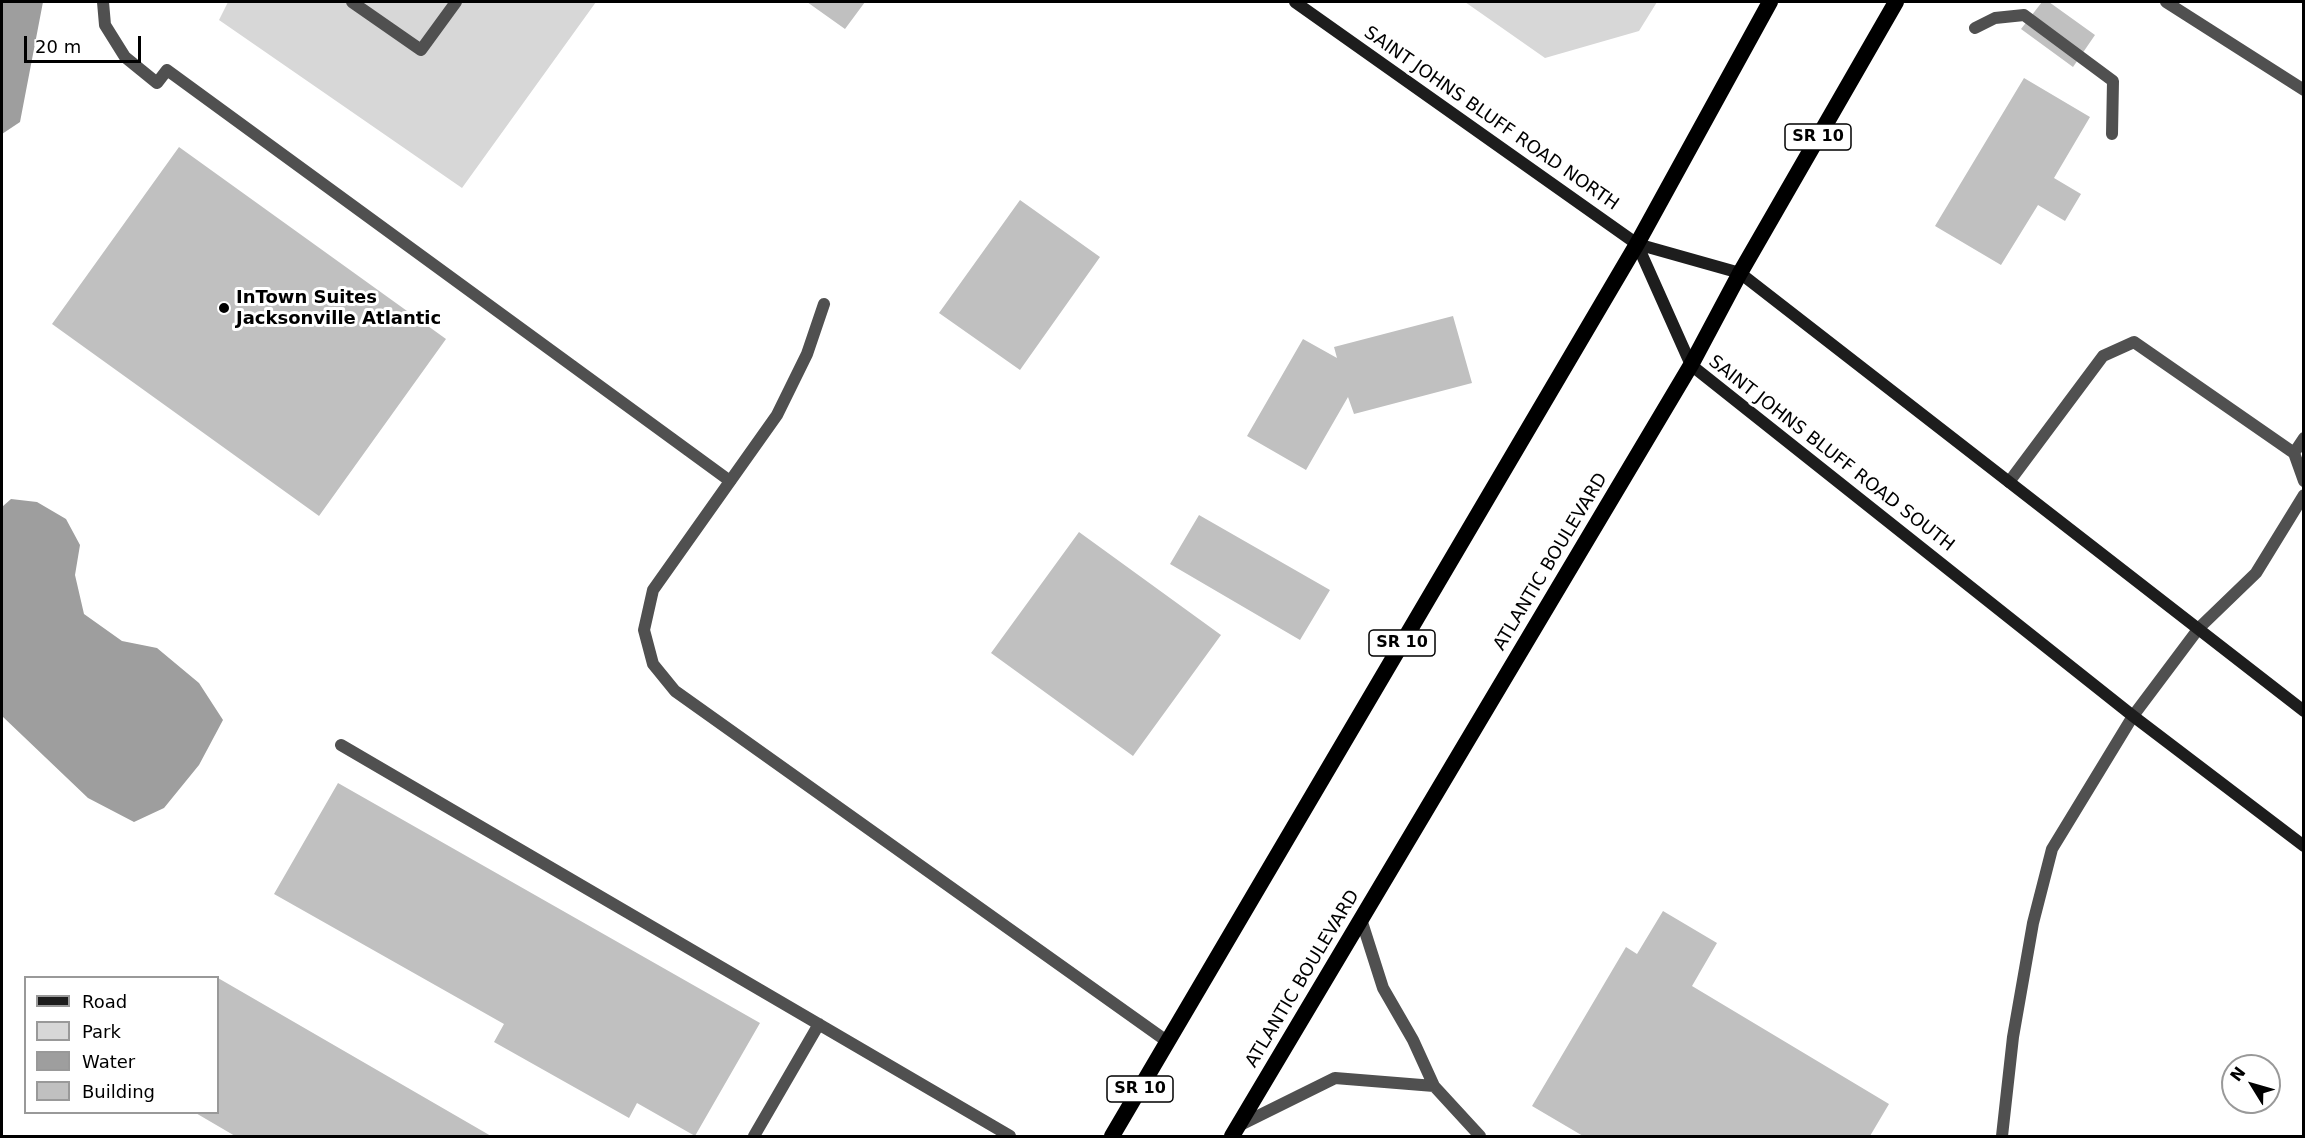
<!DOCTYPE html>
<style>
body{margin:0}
#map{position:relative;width:2305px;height:1138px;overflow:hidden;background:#fff;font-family:"DejaVu Sans",sans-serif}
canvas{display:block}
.frame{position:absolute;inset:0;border:3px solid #000;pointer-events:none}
.legend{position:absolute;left:24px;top:976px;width:195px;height:138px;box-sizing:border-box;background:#fff;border:2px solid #999;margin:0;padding:8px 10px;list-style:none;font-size:18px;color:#000}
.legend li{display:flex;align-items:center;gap:12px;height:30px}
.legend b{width:30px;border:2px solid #999}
.north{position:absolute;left:2221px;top:1054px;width:60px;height:60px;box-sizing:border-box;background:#fff;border:2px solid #999;border-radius:50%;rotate:307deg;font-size:16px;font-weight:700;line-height:24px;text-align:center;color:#000}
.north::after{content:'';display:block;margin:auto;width:21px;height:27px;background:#000;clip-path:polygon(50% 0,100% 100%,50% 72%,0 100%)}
.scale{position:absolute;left:24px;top:36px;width:117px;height:27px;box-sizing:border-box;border:3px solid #000;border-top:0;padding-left:8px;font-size:18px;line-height:21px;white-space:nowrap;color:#000;-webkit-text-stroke:4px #fff;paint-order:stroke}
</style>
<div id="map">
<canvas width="2305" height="1138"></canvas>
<div class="frame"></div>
<ul class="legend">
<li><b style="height:8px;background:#1d1d1d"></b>Road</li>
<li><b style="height:16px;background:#d7d7d7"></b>Park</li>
<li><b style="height:16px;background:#9e9e9e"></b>Water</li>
<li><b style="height:16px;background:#c0c0c0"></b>Building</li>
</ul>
<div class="north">N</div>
<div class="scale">20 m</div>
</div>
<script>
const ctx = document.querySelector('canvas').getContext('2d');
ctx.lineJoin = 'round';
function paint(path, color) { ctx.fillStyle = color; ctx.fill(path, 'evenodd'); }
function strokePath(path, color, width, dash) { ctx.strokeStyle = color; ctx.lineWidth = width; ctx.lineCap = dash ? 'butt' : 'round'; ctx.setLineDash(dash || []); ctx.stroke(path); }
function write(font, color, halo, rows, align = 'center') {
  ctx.font = font + ' "DejaVu Sans",sans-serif'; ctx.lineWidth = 6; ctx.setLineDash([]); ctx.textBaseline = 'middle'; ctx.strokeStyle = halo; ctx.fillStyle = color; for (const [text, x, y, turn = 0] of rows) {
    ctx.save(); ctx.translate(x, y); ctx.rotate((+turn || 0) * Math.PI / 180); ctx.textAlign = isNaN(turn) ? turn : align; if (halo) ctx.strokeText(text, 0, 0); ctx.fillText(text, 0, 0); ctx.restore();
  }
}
const green = new Path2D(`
 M228,2H596L462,188L219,20Z
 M1465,2H1657L1639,31L1545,58Z`);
const water = new Path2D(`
 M2,2H43L20,122L2,134Z
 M11,499L37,502L66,519L80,545L75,575L84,614L122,641L157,648L199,683L223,720L199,765L164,808L134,822L88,798L2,716V507Z`);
const building = new Path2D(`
 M807,2H865L845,29Z
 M2042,2H2049L2095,35L2073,67L2021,29Z
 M2024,78L2090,117L2054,178L2081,194L2065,221L2038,205L2001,265L1935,226Z
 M179,147L446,339L319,516L52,324Z
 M1020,200L1100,257L1020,370L939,313Z
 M1453,316L1472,383L1354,414L1348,397L1306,470L1247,436L1303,339L1337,358L1334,347Z
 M1199,515L1330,590L1300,640L1170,564Z
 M1079,532L1221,635L1133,756L991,653Z
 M338,783L760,1023L695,1136L637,1103L629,1118L494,1042L504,1024L274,894Z
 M1663,911L1717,943L1692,986L1889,1104L1870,1136H1583L1532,1106L1626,947L1637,954Z
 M218,978L491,1136H235L194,1112H218Z`);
const service = new Path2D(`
 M103,2L105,25L125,57L157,83L167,70L730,481
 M352,2L421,50L456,2
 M2166,2L2304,90
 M1975,28L1995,18L2024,15L2113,81L2112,134
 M2304,438L2294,453L2304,481
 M2009,482L2103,356L2134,342L2294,453
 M341,745L1010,1136
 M1361,919L1383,988L1413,1040L1434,1086L1480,1136
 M1238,1126L1335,1078L1434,1086
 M754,1136L819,1024
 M2002,1136L2013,1037L2033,923L2052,849L2133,716L2199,628L2256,573L2304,495`);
const minor = new Path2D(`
 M824,304L807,354L777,415L653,590L644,630L653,664L675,691L1168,1042`);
const secondary = new Path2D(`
 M1295,2L1637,244L1740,273L2304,711
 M1637,244L1691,365L2133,716L2304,846`);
const trunk = new Path2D(`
 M1112,1136L1637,244L1770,2
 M1232,1136L1691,365L1740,273L1896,2`);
const markers = [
 [224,308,6,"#000"]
];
const shields = [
 [1818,137,66],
 [1402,643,66],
 [1140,1089,66]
];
const shieldNames = [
 ["SR 10",1818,137],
 ["SR 10",1402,643],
 ["SR 10",1140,1089]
];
const streetNames = [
 ["SAINT JOHNS BLUFF ROAD NORTH",1491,119,35],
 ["SAINT JOHNS BLUFF ROAD SOUTH",1831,454,38],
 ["ATLANTIC BOULEVARD",1551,562,-59],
 ["ATLANTIC BOULEVARD",1303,979,-59]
];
const poiNames = [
 ["InTown Suites",236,298],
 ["Jacksonville Atlantic",236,319]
];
paint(green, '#d7d7d7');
paint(water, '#9e9e9e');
paint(building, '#c0c0c0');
strokePath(service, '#505050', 12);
strokePath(minor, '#505050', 12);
strokePath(secondary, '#1d1d1d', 12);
strokePath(trunk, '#000', 16);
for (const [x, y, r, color] of markers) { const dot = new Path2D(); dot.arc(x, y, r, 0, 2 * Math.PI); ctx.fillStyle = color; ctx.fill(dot); strokePath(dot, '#fff', 2); }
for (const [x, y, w] of shields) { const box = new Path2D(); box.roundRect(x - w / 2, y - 13, w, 26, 4.5); ctx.fillStyle = '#fff'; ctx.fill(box); strokePath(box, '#000', 1.5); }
write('bold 16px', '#000', null, shieldNames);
write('18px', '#000', '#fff', streetNames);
write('bold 18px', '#000', '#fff', poiNames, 'left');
</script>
